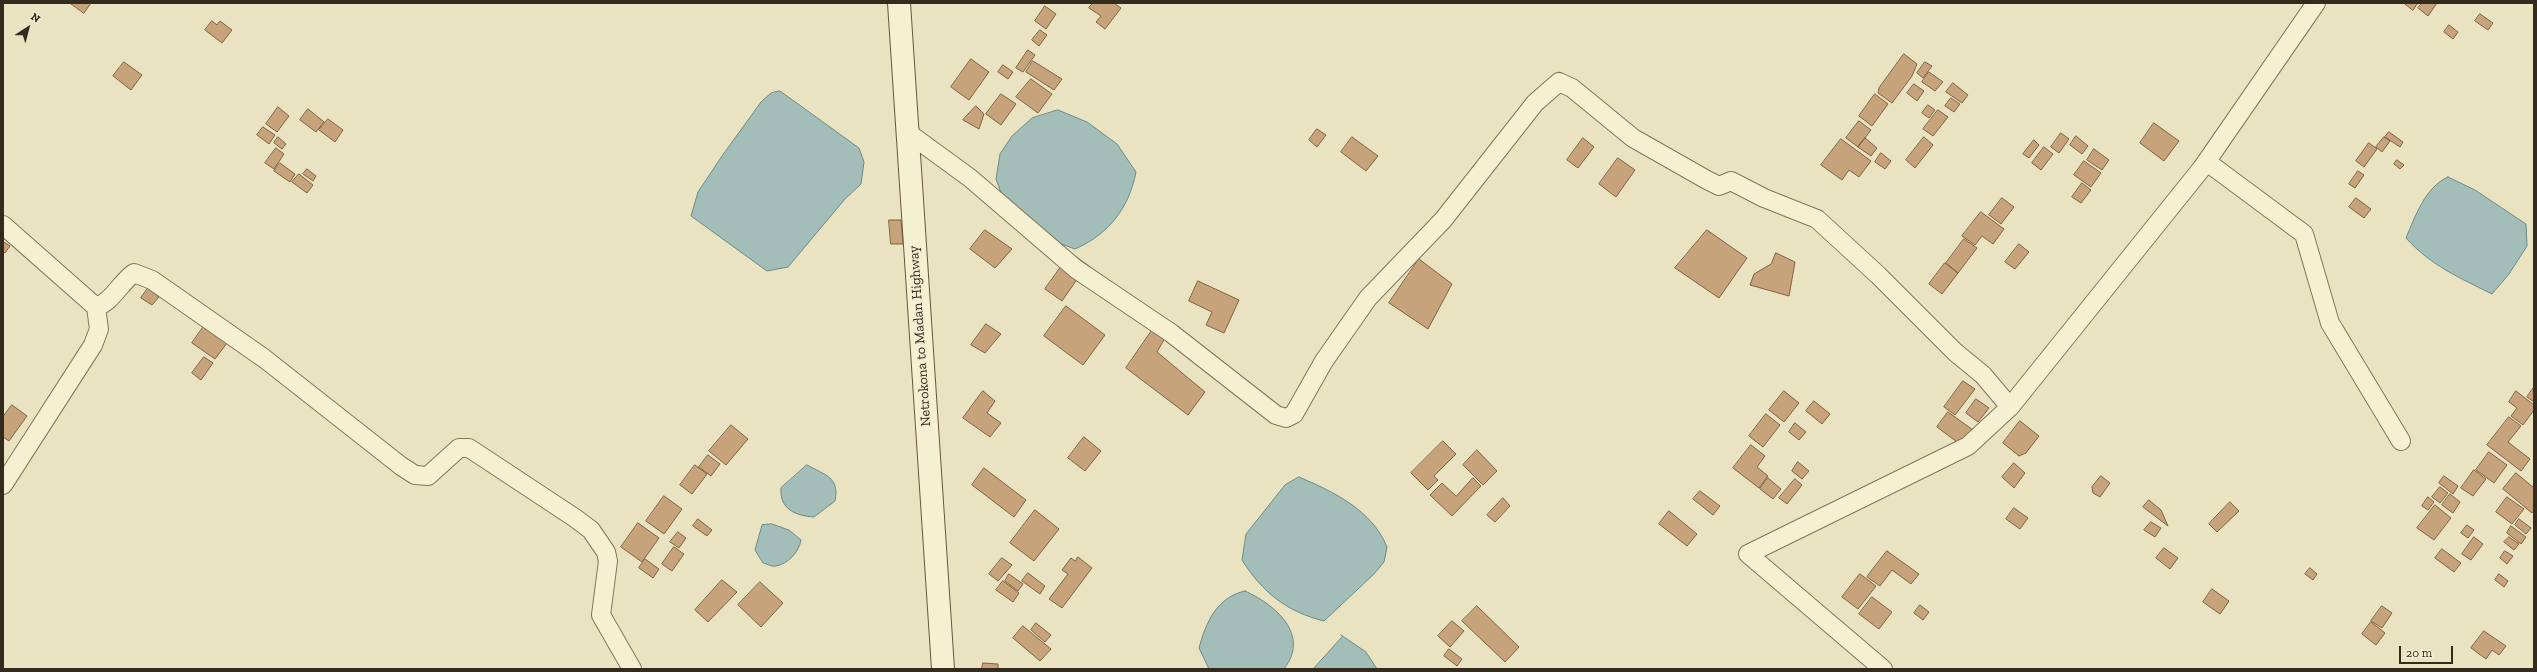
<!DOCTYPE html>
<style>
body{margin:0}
#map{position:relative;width:2537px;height:672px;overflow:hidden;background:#eae3c1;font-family:"Zilla Slab",serif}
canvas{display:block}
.frame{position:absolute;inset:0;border:4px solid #332b1d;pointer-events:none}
.north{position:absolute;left:8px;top:8px;width:40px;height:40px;-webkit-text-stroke:3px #f2edd0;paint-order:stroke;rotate:36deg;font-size:11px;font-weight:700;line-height:16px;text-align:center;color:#332b1d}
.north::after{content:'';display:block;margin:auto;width:14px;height:18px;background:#332b1d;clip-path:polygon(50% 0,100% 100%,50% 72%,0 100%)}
.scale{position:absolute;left:2399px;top:646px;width:54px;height:18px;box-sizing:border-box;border:2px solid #332b1d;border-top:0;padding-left:5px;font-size:12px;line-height:14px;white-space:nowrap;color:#332b1d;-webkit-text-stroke:3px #f2edd0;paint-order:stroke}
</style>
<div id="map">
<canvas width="2537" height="672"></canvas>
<div class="frame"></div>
<div class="north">N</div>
<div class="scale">20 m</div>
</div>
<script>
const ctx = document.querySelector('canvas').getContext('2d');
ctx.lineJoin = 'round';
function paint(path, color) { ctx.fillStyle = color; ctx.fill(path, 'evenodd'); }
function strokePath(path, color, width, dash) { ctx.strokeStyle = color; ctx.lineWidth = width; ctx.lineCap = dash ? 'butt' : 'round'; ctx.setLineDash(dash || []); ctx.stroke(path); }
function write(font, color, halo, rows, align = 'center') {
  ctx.font = font + ' "Zilla Slab",serif'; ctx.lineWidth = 3; ctx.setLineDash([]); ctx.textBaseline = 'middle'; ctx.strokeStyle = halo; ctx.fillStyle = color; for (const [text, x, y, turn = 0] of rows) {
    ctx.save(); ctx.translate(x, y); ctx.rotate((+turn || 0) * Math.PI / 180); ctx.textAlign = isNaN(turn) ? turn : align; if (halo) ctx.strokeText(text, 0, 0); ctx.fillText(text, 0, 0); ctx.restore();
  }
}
const water = new Path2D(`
 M780,91L859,148L864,162L861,184L845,199L788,267L767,271L691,216L698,192L722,156L761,102L771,93Z
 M1058,110L1087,122L1117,144L1136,172C1129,208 1109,234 1075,249L1056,242L1003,198L996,179L1000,154L1012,136L1032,118Z
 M2448,177L2475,190L2526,224L2527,246L2509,274L2492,294C2460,278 2430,265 2406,238C2415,217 2425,187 2448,177Z
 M807,465C825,475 840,477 835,501L814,517C796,516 779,509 781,488Z
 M1299,477C1334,492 1372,510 1387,547L1384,562L1374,574L1324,621C1287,612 1262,592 1242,560L1246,534L1285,485Z
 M772,524L789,530L801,540C799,552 788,564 776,566C772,567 767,564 763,563L755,550L762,525Z
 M1245,591C1274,604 1311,634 1284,669H1209L1199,648C1206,622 1217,597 1245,591Z
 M1341,635L1366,652L1377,669H1313L1342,637Z`);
const building = new Path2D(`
 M70,3H91L84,13Z
 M1093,3H1114L1121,8L1105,29L1096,22L1101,16L1089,8Z
 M2404,3H2418L2413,10Z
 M2422,3H2437L2428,16L2418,8Z
 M1045,6L1056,14L1046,29L1035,21Z
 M2480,14L2493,23L2488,30L2475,21Z
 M212,21L217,25L220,21L232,30L222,43L205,30Z
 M2449,25L2458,32L2453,39L2444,32Z
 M1040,30L1047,35L1039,46L1032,40Z
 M1028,50L1035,55L1023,72L1016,68Z
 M1904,54L1917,64L1912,76L1892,103L1878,93L1879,88Z
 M971,59L989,72L969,100L951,87Z
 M1033,61L1062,79L1054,90L1026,72Z
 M124,62L142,75L131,90L113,76Z
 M1925,62L1932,66L1923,78L1917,73Z
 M1003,65L1013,72L1008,79L998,72Z
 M1929,72L1943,82L1935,91L1922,82Z
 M1031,79L1052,94L1038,113L1016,97Z
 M1953,83L1968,95L1962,103L1946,92Z
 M1914,84L1924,91L1917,101L1907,93Z
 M1001,94L1016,104L1001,125L986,114Z
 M1875,94L1888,104L1872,126L1859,116Z
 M1951,98L1960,104L1954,112L1945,106Z
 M1928,105L1935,110L1929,118L1922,113Z
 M976,106L984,114L979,129L963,120Z
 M278,107L289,116L277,132L266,124Z
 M308,109L324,122L316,132L300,120Z
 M1938,110L1948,117L1933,136L1923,129Z
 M328,119L343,130L335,142L319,130Z
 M1859,121L1871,130L1858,147L1846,138Z
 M2154,123L2179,141L2164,161L2140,143Z
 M263,127L275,135L269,144L257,135Z
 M1317,129L1326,135L1317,147L1309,140Z
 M2389,132L2403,142L2400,147L2385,137Z
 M2061,133L2069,139L2059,153L2051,147Z
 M2076,136L2088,146L2082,154L2070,145Z
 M278,137L286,144L282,149L274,143Z
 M1352,137L1378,156L1366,171L1341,152Z
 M1924,137L1933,145L1915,168L1906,160Z
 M2384,137L2390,141L2382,152L2376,147Z
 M1583,138L1594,147L1578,168L1567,160Z
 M1865,138L1877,148L1871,156L1858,147Z
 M1841,139L1871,161L1859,177L1849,170L1842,180L1821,165Z
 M2034,140L2039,145L2029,158L2023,154Z
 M2369,143L2377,149L2364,167L2356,161Z
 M2044,147L2053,154L2041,170L2032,163Z
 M276,148L284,154L274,169L265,163Z
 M2094,149L2109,160L2102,170L2087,160Z
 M1881,153L1891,161L1885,169L1875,162Z
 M1618,158L1635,170L1616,197L1599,184Z
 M2397,160L2404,165L2400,169L2394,164Z
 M2084,161L2101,173L2091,187L2074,175Z
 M280,163L295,174L290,182L274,171Z
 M307,169L316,176L313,181L303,174Z
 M2358,171L2364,175L2355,188L2349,184Z
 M299,174L313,185L307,193L292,182Z
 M2082,183L2091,190L2081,203L2072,197Z
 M2002,198L2014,207L2001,224L1989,215Z
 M2356,198L2371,209L2364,218L2349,207Z
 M1981,212L2004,229L1993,244L1982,236L1975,245L1962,236Z
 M889,220H901L903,244H891Z
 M985,230L1012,249L995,268L970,249Z
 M1707,230L1747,258L1719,298L1675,268Z
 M1964,239L1977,248L1958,273L1946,263Z
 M4,242L10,246L5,253L3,251Z
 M2019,244L2029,252L2015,269L2005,262Z
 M1071,253L1104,277L1078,278L1062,301L1045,289Z
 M1776,253L1795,262L1789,296L1750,285L1754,274L1771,264Z
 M1419,259L1452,284L1428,329L1389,303Z
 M1945,263L1958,273L1942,294L1929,284Z
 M1198,281L1239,300L1224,333L1206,325L1212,312L1189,301Z
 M148,288L159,297L152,305L141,298Z
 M1066,306L1105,335L1083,365L1044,336Z
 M986,324L1001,334L985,353L971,345Z
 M204,326L227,343L215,359L192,343Z
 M1153,329L1165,338L1157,352L1205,392L1188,415L1126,368Z
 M204,357L213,363L201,380L192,373Z
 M1963,381L1975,389L1955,415L1944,407Z
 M2534,387V402L2527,397Z
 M983,391L995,401L987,413L1001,423L990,437L963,418Z
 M1784,391L1799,403L1784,422L1769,410Z
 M2516,391L2534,405V410L2523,425L2511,416L2517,408L2509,402Z
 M1976,399L1989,408L1978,422L1966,413Z
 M1814,401L1830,414L1822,424L1806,411Z
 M12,405L27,416L9,441L3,437V417Z
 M1948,412L1973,430L1961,445L1937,427Z
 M1766,414L1780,425L1763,447L1749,436Z
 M2509,417L2521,426L2508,442L2530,459L2521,471L2487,445Z
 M2020,421L2039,436L2026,453L2019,456L2003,443Z
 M1795,423L1806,432L1799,440L1789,432Z
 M731,425L748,439L726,465L709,451Z
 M1084,437L1101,451L1085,471L1068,458Z
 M1443,441L1456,454L1434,476L1438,480L1428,490L1411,473Z
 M1751,445L1765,456L1757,467L1768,476L1759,488L1733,468Z
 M1477,450L1497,471L1483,485L1463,465Z
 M2489,452L2507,465L2494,483L2476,470Z
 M708,455L720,464L711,476L699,467Z
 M1798,462L1809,471L1802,479L1792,471Z
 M2014,463L2025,473L2014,488L2002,477Z
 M695,465L707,474L692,494L680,485Z
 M984,468L1026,500L1014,517L972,485Z
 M2474,470L2486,479L2473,496L2461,488Z
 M2516,473L2534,488V510L2532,513L2503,489Z
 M2101,476L2110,483L2100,497L2093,493L2092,487Z
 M2444,476L2458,486L2453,494L2439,483Z
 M1473,478L1481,486L1452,516L1430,495L1442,483L1456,496Z
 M1768,478L1781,489L1773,499L1760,489Z
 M1795,479L1802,485L1787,504L1779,498Z
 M2440,487L2448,493L2440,503L2432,497Z
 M1700,491L1720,506L1713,515L1693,499Z
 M2450,494L2460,502L2453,513L2442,505Z
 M664,496L682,509L664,534L646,521Z
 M2428,497L2434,502L2428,510L2422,506Z
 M2507,497L2524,509L2512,524L2496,512Z
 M1503,498L1510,506L1495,522L1487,515Z
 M2149,500L2161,510L2168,526L2143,507Z
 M2230,502L2239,511L2217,532L2209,524Z
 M2435,505L2451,518L2434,540L2417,528Z
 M2014,508L2028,518L2020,529L2006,519Z
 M1035,510L1059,529L1034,561L1010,543Z
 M1669,511L1697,534L1687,546L1659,524Z
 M698,519L712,530L707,536L693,526Z
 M2519,519L2531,528L2526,534L2515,525Z
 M2151,522L2161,528L2155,537L2144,530Z
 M638,523L659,538L642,562L621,547Z
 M2467,525L2474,530L2468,538L2461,533Z
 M2511,526L2526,537L2521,544L2507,533Z
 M678,532L686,538L679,548L670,542Z
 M2474,537L2483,544L2471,560L2462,554Z
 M2509,537L2519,544L2514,550L2504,542Z
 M674,547L684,554L672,571L662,564Z
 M2164,548L2178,558L2170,569L2156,558Z
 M2442,549L2461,563L2454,572L2435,558Z
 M1887,551L1919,574L1911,584L1892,570L1880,586L1867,577Z
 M2505,551L2513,556L2507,564L2500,558Z
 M1078,557L1092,568L1062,608L1049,599L1068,574L1062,570L1071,558L1075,561Z
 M1002,558L1012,565L998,581L989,574Z
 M645,559L659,569L653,578L639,568Z
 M2310,568L2317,574L2313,580L2305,574Z
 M1028,573L1045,586L1040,594L1022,581Z
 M1009,574L1023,584L1018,591L1005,581Z
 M1860,574L1876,586L1858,609L1842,597Z
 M2499,574L2508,581L2504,587L2495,580Z
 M722,580L737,592L708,622L695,610Z
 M1003,581L1019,593L1013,602L996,590Z
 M760,582L783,603L761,627L738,605Z
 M2212,589L2229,601L2220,614L2203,602Z
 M1872,597L1892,612L1879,629L1859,614Z
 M1920,605L1929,612L1923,620L1914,613Z
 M1477,606L1519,647L1505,662L1462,621Z
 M2382,606L2392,613L2382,628L2371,621Z
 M1452,621L1464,631L1450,647L1438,636Z
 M2371,622L2385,633L2376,645L2362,634Z
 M1036,623L1051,635L1045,642L1031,630Z
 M1023,626L1051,649L1040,661L1013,638Z
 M2484,631L2506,646L2499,655L2492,650L2486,659L2471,648Z
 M1449,649L1462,659L1457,666L1444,656Z
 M983,663L998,664V669H982Z`);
const minor = new Path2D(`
 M907,132L970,178L1076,269L1171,333L1276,415L1286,418L1294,414L1324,361L1368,298L1443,220L1535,103L1559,82L1572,88L1633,138L1707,180L1719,186L1731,181L1764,198L1817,219L1878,275L1955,352L1983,375L2010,407
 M2207,162L2304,234L2330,323L2401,441
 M3,225L96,307C112,302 120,283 134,273L152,280L265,359L401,466L415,475L428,476L459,448H469L575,518L591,530L606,552L608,561L601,615L632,669
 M3,485L93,345L99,329L96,307
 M1883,669L1748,554L1968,446L2010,407L2202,168L2316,3`);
const secondary = new Path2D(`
 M899,3L943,669`);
const streetNames = [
 ["Netrokona to Madan Highway",920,336,-94]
];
paint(water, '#a3bdb9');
strokePath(water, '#6b8a86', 1);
paint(building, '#c6a37a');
strokePath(building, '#7f6242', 1);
strokePath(minor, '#82755a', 20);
strokePath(secondary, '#64563d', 24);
strokePath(minor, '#f6f0d3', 18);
strokePath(secondary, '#f6f0d3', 22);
write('14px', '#332b1d', '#f2edd0', streetNames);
</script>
